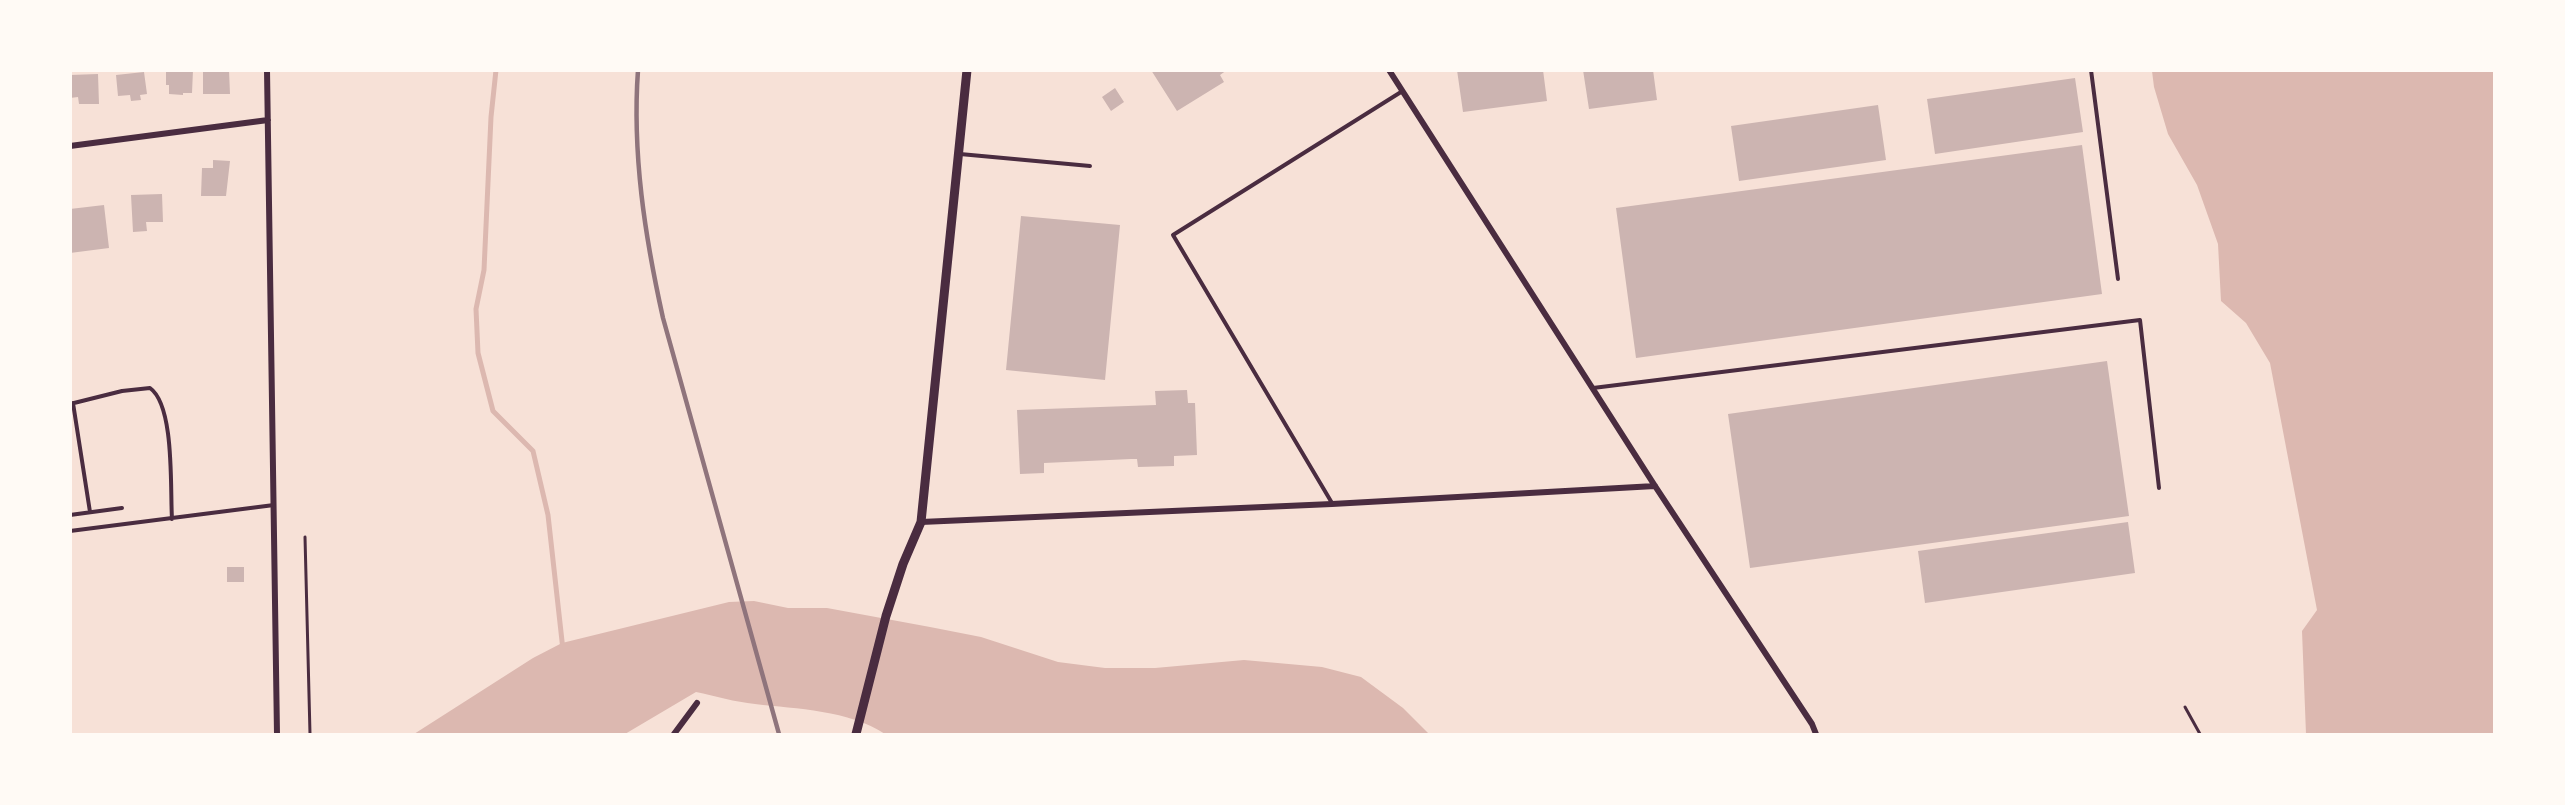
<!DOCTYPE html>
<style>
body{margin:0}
#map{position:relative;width:2565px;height:805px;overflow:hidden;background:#f7e1d7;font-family:"Sofia Sans Condensed",sans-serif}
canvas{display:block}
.frame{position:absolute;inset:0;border:72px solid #fffaf5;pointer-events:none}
</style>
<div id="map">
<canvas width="2565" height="805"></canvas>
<div class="frame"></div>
</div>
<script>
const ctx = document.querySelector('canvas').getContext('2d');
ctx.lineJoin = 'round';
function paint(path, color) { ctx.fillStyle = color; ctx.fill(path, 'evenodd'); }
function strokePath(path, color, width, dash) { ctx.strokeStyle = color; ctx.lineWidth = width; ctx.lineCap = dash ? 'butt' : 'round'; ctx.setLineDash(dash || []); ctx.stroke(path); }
const water = new Path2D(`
 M2152,71H2494V734H2306L2302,631L2317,610L2270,363L2246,323L2221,301L2218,244L2197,185L2168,134L2154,87Z
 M754,601L788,608H827L930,627L981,637L1058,662L1105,668H1155L1244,660L1322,667L1361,677L1403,708L1429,734H885C849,710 797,709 755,704C735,702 715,696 696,692L625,734H414L533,658L562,643L729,602Z`);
const stream = new Path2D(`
 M496,70L491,117L484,270L476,309L478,353L493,411L533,451L548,515L563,650`);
const building = new Path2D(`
 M166,70H193L192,93H183V95L169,94V85H166Z
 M203,70H229L230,94H203Z
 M1151,70H1227L1220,75L1224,82L1177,111Z
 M1457,70H1543L1547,101L1463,112Z
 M1583,70H1653L1657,100L1589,109Z
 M144,72L147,94L140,95L141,100L131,101L130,95L118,96L116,75Z
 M98,74L99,104H79L78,97L70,98V75Z
 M2075,78L2083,132L1935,154L1927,99Z
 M1115,88L1124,102L1111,111L1102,97Z
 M1878,105L1886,160L1739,181L1731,126Z
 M2082,145L2102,294L1636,358L1616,208Z
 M213,160L230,161L226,196H201L202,168H213Z
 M162,194L163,222H146L147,231L133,232L131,195Z
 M104,205L109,248L70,253V209Z
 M1021,216L1120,225L1105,380L1006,370Z
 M2107,361L2129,516L1750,568L1728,414Z
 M1187,390L1188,403H1195L1197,455L1174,456V466L1138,467L1137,459H1131L1044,463V473L1020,474L1017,410L1156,405L1155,391Z
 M2128,522L2135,573L1925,603L1918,551Z
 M227,567H244V582H227Z`);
const path = new Path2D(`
 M305,537L310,734
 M2185,707L2200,734`);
const service = new Path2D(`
 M2091,70L2118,279
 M960,154L1090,166
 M1593,388L2140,320L2159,488
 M73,403L90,512
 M70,404L122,391L150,388C175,406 170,489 172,519
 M1332,503L1173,235L1401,92
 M70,515L122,508
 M70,531L274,505`);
const minor = new Path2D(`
 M267,70L277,734
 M1389,70L1655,486L1812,724L1816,734
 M70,146L268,120
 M921,522L1332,504L1655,486
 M674,734L697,703`);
const tertiary = new Path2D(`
 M856,734L886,616L903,564L921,522L967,70`);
const rail = new Path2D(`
 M638,70C632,154 645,237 663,318L779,734`);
paint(water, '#dcb8b0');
strokePath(stream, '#dcb8b0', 5);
paint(building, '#ccb4b1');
strokePath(path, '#4a2c40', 3);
strokePath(service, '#4a2c40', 4);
strokePath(minor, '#4a2c40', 6);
strokePath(tertiary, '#4a2c40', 9);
strokePath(rail, '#8f747c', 4.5);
</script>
